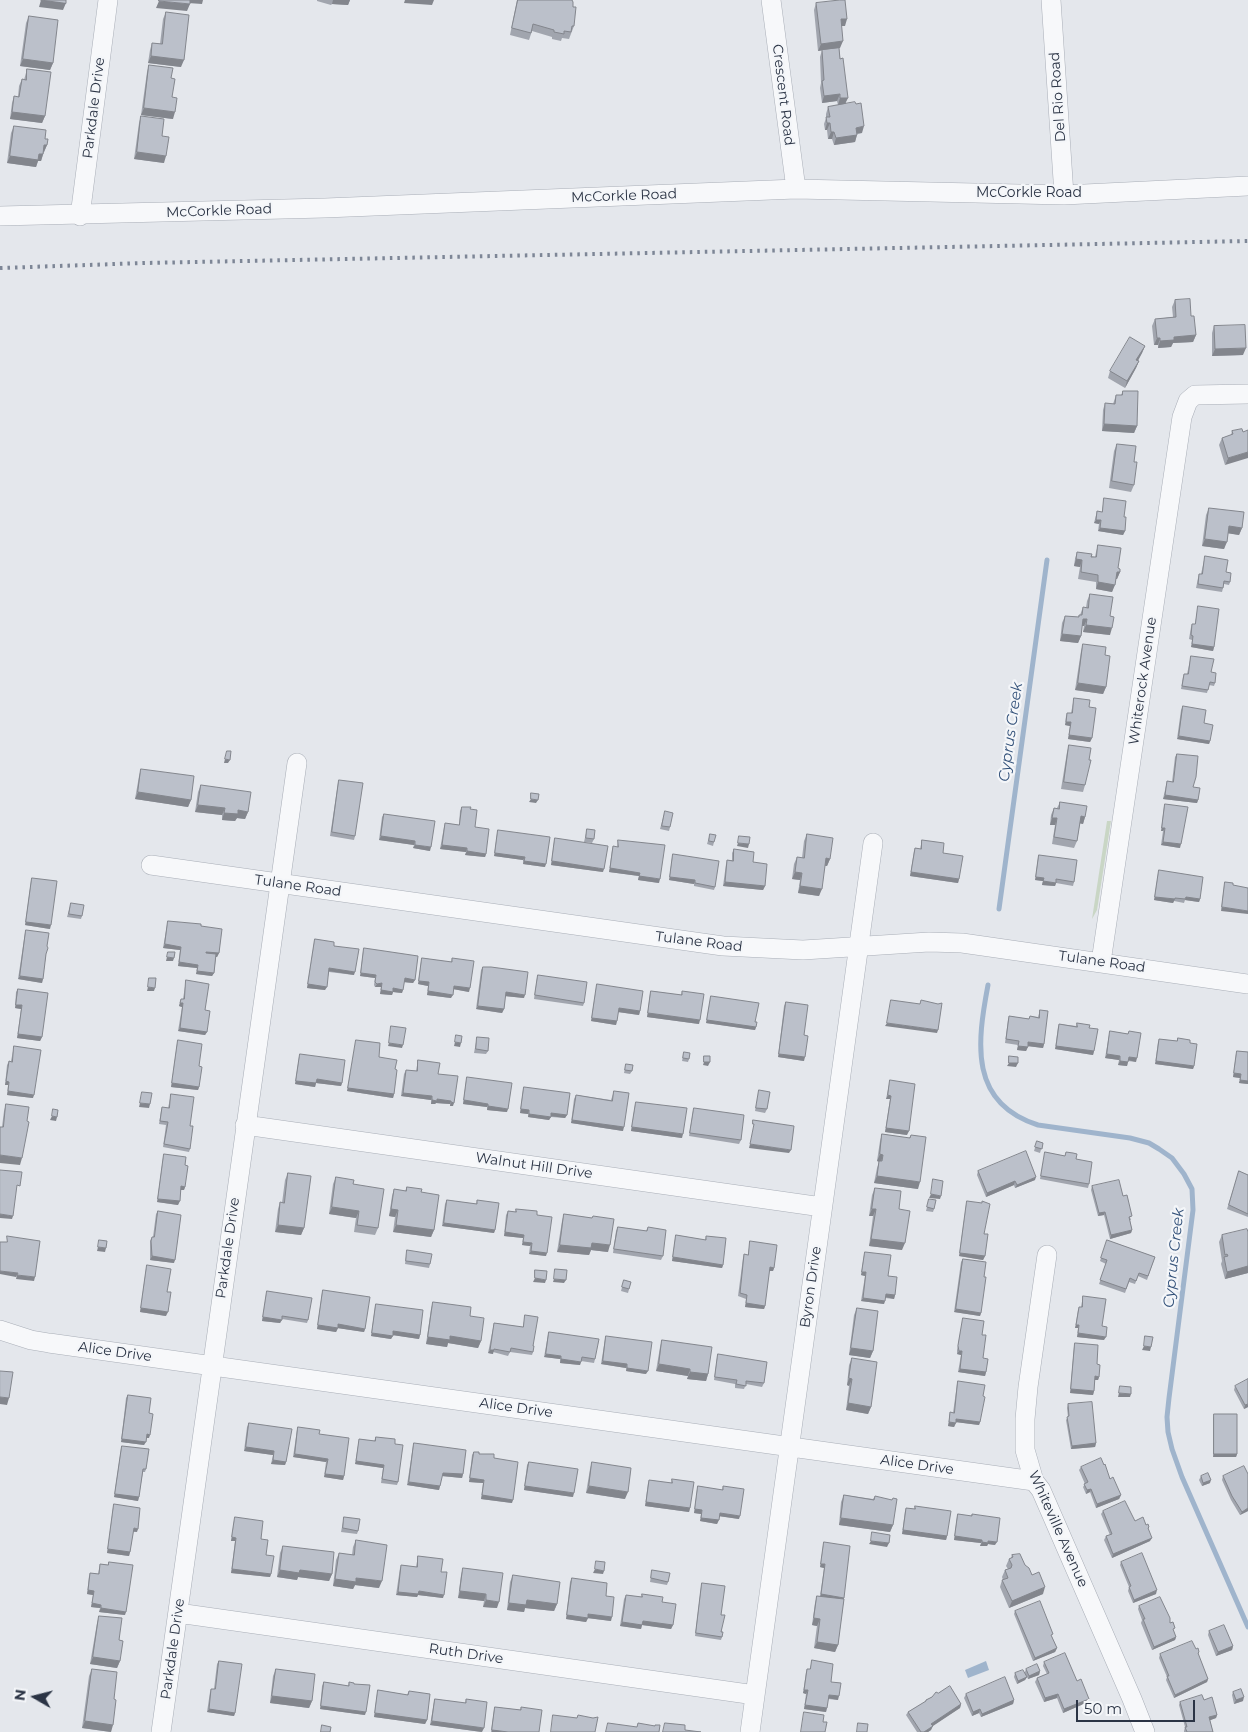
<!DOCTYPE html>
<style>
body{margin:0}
#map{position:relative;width:1248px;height:1732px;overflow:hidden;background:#e4e7ec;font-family:Montserrat,sans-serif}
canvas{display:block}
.north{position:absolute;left:10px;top:1672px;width:50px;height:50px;-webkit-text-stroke:4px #f4f6f9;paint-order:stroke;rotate:278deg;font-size:14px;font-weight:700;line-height:20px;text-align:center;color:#2b3445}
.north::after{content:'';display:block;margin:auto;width:18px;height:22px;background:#2b3445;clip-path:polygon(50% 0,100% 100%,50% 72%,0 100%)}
.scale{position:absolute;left:1076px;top:1700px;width:119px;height:22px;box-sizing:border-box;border:2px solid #2b3445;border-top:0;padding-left:6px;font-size:15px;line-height:18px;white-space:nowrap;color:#2b3445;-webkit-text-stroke:4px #f4f6f9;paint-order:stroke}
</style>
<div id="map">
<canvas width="1248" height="1732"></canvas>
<div class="north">N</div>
<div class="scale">50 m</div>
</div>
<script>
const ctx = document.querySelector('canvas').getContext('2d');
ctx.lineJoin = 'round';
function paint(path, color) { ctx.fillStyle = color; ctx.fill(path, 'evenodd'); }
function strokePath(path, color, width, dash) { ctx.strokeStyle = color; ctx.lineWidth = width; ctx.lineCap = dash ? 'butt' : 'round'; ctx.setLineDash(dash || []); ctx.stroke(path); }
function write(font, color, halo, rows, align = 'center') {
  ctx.font = font + ' Montserrat,sans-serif'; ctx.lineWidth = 4.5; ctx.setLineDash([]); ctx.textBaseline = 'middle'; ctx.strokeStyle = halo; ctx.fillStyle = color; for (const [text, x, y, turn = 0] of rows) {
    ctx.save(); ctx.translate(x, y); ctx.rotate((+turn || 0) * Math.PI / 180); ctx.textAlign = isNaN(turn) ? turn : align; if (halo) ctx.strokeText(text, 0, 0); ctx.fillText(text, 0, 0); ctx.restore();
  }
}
const green = new Path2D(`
 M1107,821H1111L1097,910L1092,919Z`);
const water = new Path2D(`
 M986,1661L989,1670L968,1678L965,1670Z`);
const stream = new Path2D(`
 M999,909L1047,560
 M988,985C977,1043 969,1103 1038,1125L1130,1138L1149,1143L1159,1149L1172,1158L1184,1174L1192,1189L1193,1210L1169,1398L1167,1417L1168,1432L1172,1449L1182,1477L1248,1627`);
const minor = new Path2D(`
 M771,0L796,189
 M1051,0L1064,195
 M0,216L325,208L796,189L1064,195L1248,186
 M80,216L108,0
 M151,865L723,946L803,950L929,942L962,943L1248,984
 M1101,962L1182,417L1188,401L1195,395L1248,394
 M245,1125L822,1207
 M1047,1255L1028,1387L1025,1419V1450L1034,1481L1041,1490L1132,1699L1145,1732
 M0,1330L31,1340L49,1343L1034,1481
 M178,1613L755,1695
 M161,1732L297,763
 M750,1732L873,843`);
const rail = new Path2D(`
 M0,268L145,263L1248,241`);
const wall = new Path2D(`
 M317,0H350L348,5L332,4L331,5L317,1Z
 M517,0H572L574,26L569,39L562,38L561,41L552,39V37L532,31L529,40L510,35Z
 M816,3L845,26H841L840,48H839L846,104L862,133L857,134L855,142L834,145L832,139H828L827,130H825L824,124L826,118V114L828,107L838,105L837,101L822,103L820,88L821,83L820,57L822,50L818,51L814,10Z
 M166,12L181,67L148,63L150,50L152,43L160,44L163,19Z
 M29,16L53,63L50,70L20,66L26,23Z
 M149,65L171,78L173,119L141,115L147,72Z
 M27,69L45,116L42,123L10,119L12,103L14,96L18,97L19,86L22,79L24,80Z
 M141,116L162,136L164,163L134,159L139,123Z
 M14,126L45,139L47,145L44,152L41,161H38L36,167L7,163L11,133Z
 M1175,300L1191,316L1196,335L1193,342L1173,343L1171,347L1158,348V345H1154L1152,326L1155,319L1173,317L1172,307Z
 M1214,326L1243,355L1212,356V333Z
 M1145,346L1142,353L1138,361H1139L1136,368L1125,388L1108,378L1110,371Z
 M1123,391L1137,426L1134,433L1102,431L1103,410L1105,403L1113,404L1116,395H1121Z
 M1242,429L1225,465L1219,445L1222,438L1231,435L1232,431Z
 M1117,444L1134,462V485L1131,492L1109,488L1114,451Z
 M1104,498L1124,517L1125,531L1123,535L1098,531L1099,524L1094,523L1097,511L1102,512Z
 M1209,508L1242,528L1239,535L1228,533L1224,549L1202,546L1206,515Z
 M1098,545L1118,568L1120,572L1117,579H1116L1112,592L1096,589V582L1078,579L1080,567L1074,566L1075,559L1077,552L1095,557L1096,552Z
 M1205,556L1226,572L1230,582L1229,585L1224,584L1222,592L1196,588L1198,578L1199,574H1201Z
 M1090,594L1110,616V635L1083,632L1084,626H1082L1081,636L1078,643L1060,641L1062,623L1065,616L1078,617L1079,615H1080L1083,607L1086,608L1087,601Z
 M1198,606L1214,647L1213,651L1191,647L1192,640L1189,639L1191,627L1192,624H1195Z
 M1083,644L1106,687L1103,694L1075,690L1081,651Z
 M1191,656L1211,672L1215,683L1214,686L1209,685L1207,693L1181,689L1183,677L1184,674H1187Z
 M1074,698L1089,707L1092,738L1090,742L1068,739L1070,726L1065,725L1066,716L1067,713H1071Z
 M1183,706L1210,741L1209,744L1177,739L1181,710Z
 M1069,745L1089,760L1085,785L1083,792L1061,789L1067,752Z
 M1177,754L1193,787L1198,800L1197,803L1163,799L1167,781L1172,782L1175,757Z
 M141,769L191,800L188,807L135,799L139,776Z
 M339,780L355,836L354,840L330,836L338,783Z
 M201,785L248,812L245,819L237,818L235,821L222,820V815L195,812L198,792Z
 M1060,802L1085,817L1083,824L1080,823L1077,841L1074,848L1052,844L1055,825H1050L1051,815L1054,808H1057Z
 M1165,804L1180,848L1161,845L1163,831H1161L1164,807Z
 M462,807L470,809L475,827L486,854L485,857L465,855L466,852L440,849L444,827L445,823L459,825L460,811Z
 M665,811L670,827L669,831L660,829Z
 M384,814L430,851L413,848L414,845L379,840L382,817Z
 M587,829L594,839L592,843L584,842Z
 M498,830L545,867L523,864V860L494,856L497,834Z
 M710,834L714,842L713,846L707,844Z
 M807,834L830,859L827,866H825L819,896L798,893L800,880L792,879L794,864L797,857L802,858L804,841Z
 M555,838L603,872L551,865L554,842Z
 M618,840L659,883L638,880L639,876L609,872L612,850L613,846L617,847Z
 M922,840L959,879L958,883L910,876L914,851L915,848L920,849Z
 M734,849L753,862L765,886L763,890L723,886L726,864L727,860H732V853Z
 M673,854L715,887L714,890L694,886V884L669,880L672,858Z
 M1039,855L1074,882L1073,886L1056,883L1055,886L1042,885L1043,881L1035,880L1038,858Z
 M1159,870L1200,899L1199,902L1185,900L1184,903L1174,901L1173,903L1154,900L1158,874Z
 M32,878L50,929L25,925L31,881Z
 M1225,882L1233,885L1221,911L1224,886Z
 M71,903L82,916L81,919L67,917Z
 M168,921L201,926L219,953L217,957H216L214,973L212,976L196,974L197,968L178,966L180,950L163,948L167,925Z
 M26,930L46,955L42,983L18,979L25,933Z
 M315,939L334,946L354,975L329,972L325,990L307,988L314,943Z
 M364,948L415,980L413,983L404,982L402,993L393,992L392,995L380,994L381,987H375L374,985L375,978L360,976L363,952Z
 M422,958L451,962L452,958L469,992L453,989L451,998L427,995L428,986L418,984L421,962Z
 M483,967L524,998L505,996L504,1009L502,1013L476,1009L481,970Z
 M538,975L584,1003L583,1006L534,999L537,978Z
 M186,980L205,1010L207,1032L205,1035L178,1031L182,1007L179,1006L180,1002L181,999H183Z
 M597,984L640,1011L639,1015L618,1012L616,1025L591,1021L596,988Z
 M18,989L42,1037L40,1041L17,1038L21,1009L15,1008L16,992Z
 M651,991L681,995L682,991L699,1024L647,1017L650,994Z
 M711,996L755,1022L756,1027L755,1030L706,1023L710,1000Z
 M786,1002L804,1061L778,1057L784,1006Z
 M1040,1010L1044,1044L1043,1048L1028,1046L1026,1051L1017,1050L1018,1045L1005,1043L1008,1020L1009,1016L1029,1019L1030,1016L1038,1017Z
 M1077,1023L1089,1028L1094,1051L1093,1055L1055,1049L1058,1027L1059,1024L1076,1026Z
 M1110,1031L1128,1034L1129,1031L1136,1062L1128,1061L1127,1066L1118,1065L1119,1060L1105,1058L1109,1035Z
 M477,1037L488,1051L486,1054L474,1053Z
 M1178,1038L1194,1066L1193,1069L1155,1064L1158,1042L1159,1039L1177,1041Z
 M178,1040L199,1066V1087L198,1090L171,1087L177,1044Z
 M356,1040L395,1069L394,1094L393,1098L347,1091Z
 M14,1046L33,1098L7,1095L8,1085H5L7,1065L9,1061H11Z
 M1237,1051L1248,1052V1084L1239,1083L1240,1078L1233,1077L1236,1054Z
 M684,1052L689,1059L688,1062L682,1061Z
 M300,1054L342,1083L341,1086L316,1083L315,1087L295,1084L299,1057Z
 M418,1060L438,1074L453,1106H450V1104L436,1103L435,1104H431V1100L401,1096L404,1074L406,1070L416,1071Z
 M626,1064L632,1071L630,1074L624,1073Z
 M467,1077L507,1112L487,1110V1107L463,1104L466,1081Z
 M890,1080L907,1135L885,1132L890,1099H886Z
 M524,1087L567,1115L565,1118L551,1117L549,1120L528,1117V1114L520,1113L523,1090Z
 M759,1090L767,1109L765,1113L755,1111Z
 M614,1091L623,1131L571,1123L574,1099L576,1095L611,1100Z
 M171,1094L190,1126V1149L189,1152L163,1147L166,1125L159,1124L161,1111L162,1107L168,1108Z
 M636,1102L682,1138L631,1131L635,1105Z
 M6,1104L20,1165L2,1127L4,1111Z
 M694,1108L741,1140L739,1144L689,1136L693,1111Z
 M882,1134L909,1138L911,1135L918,1189L874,1183L877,1168L879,1162L877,1161L880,1141Z
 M1037,1141L1043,1143L1040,1153L1034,1151Z
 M1045,1152L1065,1156L1066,1152L1076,1159L1089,1184L1088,1188L1040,1179Z
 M164,1154L185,1165V1187L184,1190H181L178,1205L157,1202L163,1158Z
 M978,1171L1035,1180L1015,1188L1014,1185L986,1197L977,1175Z
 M1239,1171L1248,1175V1217L1227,1209Z
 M288,1173L304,1228L301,1235L275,1232L278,1209L280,1202L282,1203L285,1180Z
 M336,1177L353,1184L378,1228L375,1235L354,1232L356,1218L329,1214L333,1184Z
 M1092,1186L1123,1196L1131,1220H1130L1132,1230L1131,1233L1110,1239L1104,1215L1098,1216L1091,1190Z
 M407,1187L421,1192L434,1230L431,1237L393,1232L395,1217L389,1216L392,1196L394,1189L405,1191Z
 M875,1188L899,1209L902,1250L869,1246L873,1216H869L872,1195Z
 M929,1199L934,1209L933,1212L926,1211Z
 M447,1200L476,1204L477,1200L495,1230L494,1233L442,1226L445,1204Z
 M967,1201L985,1256L983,1260L959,1256L966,1205Z
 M516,1209L537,1215L546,1256L529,1254L530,1246L522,1245L523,1238L504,1236L506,1215L508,1211L515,1212Z
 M158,1211L174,1263L150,1260V1241L152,1237H153L156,1214Z
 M564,1214L592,1218L593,1216L608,1252L591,1250L589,1255L557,1252L562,1221Z
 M618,1227L646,1231L648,1227L663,1256L661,1260L613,1253L616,1231Z
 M1248,1232V1273L1225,1279L1221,1264L1222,1261L1219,1242L1222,1235Z
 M676,1235L705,1240L706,1236L723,1265L722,1268L672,1261L675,1239Z
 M1107,1240L1155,1257L1147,1280L1138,1276L1135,1284L1129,1282L1125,1293L1099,1284L1106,1264L1100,1261Z
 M750,1241L774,1268L773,1271H769L765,1306L764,1309L745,1307L746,1299L738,1296L743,1258L744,1254L748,1255Z
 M407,1250L430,1264L429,1268L405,1264Z
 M865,1252L888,1276L895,1295L894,1299L885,1298L884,1304L861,1301L865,1276L861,1275L864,1255Z
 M963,1259L984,1277L981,1313L980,1316L954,1312L961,1262Z
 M147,1265L166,1316L140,1312L146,1269Z
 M624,1280L631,1282L628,1293L621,1291Z
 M323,1290L365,1329L364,1332L338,1328L336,1332L317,1329L322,1293Z
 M267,1291L308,1320L307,1323L282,1319L280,1323L262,1321L266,1295Z
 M1083,1296L1104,1340L1077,1337L1078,1328H1075L1078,1310L1079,1307H1081Z
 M433,1302L470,1316L481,1341L478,1348L448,1343L447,1347L426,1344L431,1309Z
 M376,1304L420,1335L419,1339L393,1335L391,1339L371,1336L375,1307Z
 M857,1308L873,1351L870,1358L849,1355L854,1315Z
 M525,1315L533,1346V1352L532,1355L510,1352L508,1356L493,1352V1354L488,1353L494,1323L523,1327Z
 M963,1318L982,1335L983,1358L986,1372L985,1376L958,1372L961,1355L957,1354V1350Z
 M549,1332L595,1359L594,1363L581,1361L580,1365L560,1363V1359L544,1357L548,1335Z
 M606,1336L646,1374L626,1371V1368L601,1364L605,1339Z
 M662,1340L708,1374L706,1381L687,1379L688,1376L656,1371L660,1347Z
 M1075,1343L1097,1364L1099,1377L1098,1380H1095L1094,1391L1093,1395L1070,1393L1074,1347Z
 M718,1354L764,1383L762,1387L746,1384L744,1389L735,1388V1384L714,1380L717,1358Z
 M852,1358L871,1407L868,1414L846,1410L849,1386L847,1385L849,1365Z
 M958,1381L980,1422L979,1425L956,1422L954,1427L948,1426L950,1412L953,1413L957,1384Z
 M1235,1386L1248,1407L1244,1409L1234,1390Z
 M128,1395L149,1413V1438H146L144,1445L121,1442L126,1398Z
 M1068,1404L1096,1443L1095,1447L1071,1449L1066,1420L1068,1417L1067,1408Z
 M1214,1414L1237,1454L1236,1457H1213V1418Z
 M249,1423L286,1462L285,1465L271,1464L273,1455L244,1451L247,1427Z
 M298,1427L319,1434L344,1476L343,1480L324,1477L326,1462L293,1457L297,1430Z
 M376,1437L395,1444L398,1482L397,1485L381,1483L383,1468L355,1464L359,1439L374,1441Z
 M414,1443L463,1474L462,1478L442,1476L439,1490L407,1485L413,1446Z
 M122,1446L146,1469L145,1472H143L138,1501L114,1497L121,1449Z
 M474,1452L494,1458L512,1503L481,1499L483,1483L469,1482L472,1455Z
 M529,1462L573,1497L524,1490L527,1465Z
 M592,1462L625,1499L586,1493L590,1469Z
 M1081,1467L1110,1479L1121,1495L1119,1499L1096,1508L1090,1492L1086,1494L1083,1487L1085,1484L1079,1470Z
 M1248,1474V1511L1240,1515L1231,1500L1222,1480L1223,1476Z
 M1201,1476L1210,1483L1202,1486L1199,1480Z
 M672,1479L690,1508L689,1512L645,1506L648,1483L649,1480L671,1483Z
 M698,1486L722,1490L723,1486L739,1519L719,1516L717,1524L700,1521L701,1514L694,1513L697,1490Z
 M844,1495L873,1499L875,1496L893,1525L890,1532L839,1525L841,1502Z
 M114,1504L137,1532H133L130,1552L129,1556L107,1553L113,1508Z
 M915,1506L947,1536L946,1540L902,1534L905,1511L906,1508L914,1509Z
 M1103,1511L1135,1521L1146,1525L1149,1527L1148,1530L1150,1541L1112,1558L1104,1540L1106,1536L1110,1535L1101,1514Z
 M958,1514L971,1516L972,1514L995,1545L988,1544L987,1546H980L981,1543L954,1540L957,1517Z
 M235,1517L261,1539L271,1574L270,1577L231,1573L235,1541H231L234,1521Z
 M344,1517L358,1531L357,1534L341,1532Z
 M356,1540L379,1588L355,1585L353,1589L333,1586L336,1560L339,1553L352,1555L353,1547Z
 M824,1542L844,1598L838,1645L835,1652L814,1648L817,1626L812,1625L815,1603L817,1596H820L824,1568L820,1567L823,1546Z
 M283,1546L332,1574L329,1581L298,1577L297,1580L277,1577L280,1553Z
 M1012,1555L1025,1565L1032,1575L1043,1594L1009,1608L1000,1587L1002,1580H1003L1002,1577L1005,1570L1008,1569L1006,1566L1009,1559L1011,1558Z
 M418,1556L441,1572L443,1598L418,1595L417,1597L396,1595L400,1568L401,1565L416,1567Z
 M109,1562L125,1615L99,1612L100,1608L91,1607L93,1595L87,1594L89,1576L90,1573L98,1574L100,1564L108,1565Z
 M1121,1562L1156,1594L1133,1603L1128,1591L1129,1587L1120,1565Z
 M463,1568L497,1608L483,1607L484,1601L458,1598L461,1575Z
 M652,1570L668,1582L667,1585L650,1582Z
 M513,1575L557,1604L554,1611L525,1608L524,1612L507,1610L510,1582Z
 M572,1578L606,1596L611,1621L588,1618L586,1622L566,1619L570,1582Z
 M702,1583L721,1615L722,1637L721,1640L695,1636L701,1587Z
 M642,1594L662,1602L673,1625L671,1629L642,1625L641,1629L620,1626L624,1599L626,1595L641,1597Z
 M1139,1606L1170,1623L1176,1637L1175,1640L1152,1650L1141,1623L1142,1620L1138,1609Z
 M1015,1611L1052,1637L1057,1648L1055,1652L1033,1661L1014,1614Z
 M99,1616L119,1640L120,1661L117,1668L90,1664L97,1623Z
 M1209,1631L1233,1646L1232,1650L1216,1656L1208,1635Z
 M1196,1649L1199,1652L1198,1655L1208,1679L1207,1682L1174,1698L1166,1680L1167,1677L1159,1658L1160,1654Z
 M812,1660L831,1682L838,1700L828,1699L826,1712L804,1709L806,1694L803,1693L806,1672L807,1669H810Z
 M219,1661L235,1713L234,1716L207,1712L210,1692L211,1689H214L217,1664Z
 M1044,1662L1077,1681L1088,1702L1063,1713L1057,1698L1044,1702L1035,1682L1037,1678L1047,1674L1043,1666Z
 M92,1669L114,1699L111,1732L82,1728L89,1676Z
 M276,1669L312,1701L309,1708L270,1703L273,1676Z
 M1026,1669L1040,1671L1039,1675L1028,1679L1027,1677L1025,1680L1017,1684L1014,1677L1015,1673L1025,1672Z
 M324,1682L348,1686L349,1682L365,1715L320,1709L322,1686Z
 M378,1690L407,1695L409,1691L427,1720L425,1724L374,1717L377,1694Z
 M1233,1692L1243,1701L1234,1704L1232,1695Z
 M966,1694L1014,1700L1013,1704L981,1717L979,1713L972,1716L964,1698Z
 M932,1697L961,1704L960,1708L932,1726L931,1730L928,1732H917L906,1715L908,1712L925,1702L926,1700Z
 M435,1699L465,1703L466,1699L482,1732L430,1725L434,1702Z
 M1204,1700L1217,1715L1216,1718L1210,1720L1213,1732H1184V1731L1185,1727L1179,1705L1180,1702Z
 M495,1707L520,1710L521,1707L539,1732H491L494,1710Z`);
const shadedWall = new Path2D(`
 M41,0L66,3L63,10L39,7Z
 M189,0H203L202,4L188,3Z
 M333,0H350L348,5L332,4Z
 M405,0H434L432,5L404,3Z
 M159,1L190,4L187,11L156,8Z
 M841,19H847L845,26H838Z
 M843,41L840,48L818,51L821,44Z
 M151,56L184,60L181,67L148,63Z
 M23,59L53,63L50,70L20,66Z
 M840,94L837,101L822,103L824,96Z
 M840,98H848L845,104L838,105Z
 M144,108L175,112L173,119L141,115Z
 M12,112L45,116L42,123L10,119Z
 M827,123H830L827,130H825Z
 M864,126L862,133L853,134L856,128Z
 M831,132H834L832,139H828Z
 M857,135L855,142L834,145L836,138Z
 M44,145H47L44,152H42Z
 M137,152L166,156L164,163L134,159Z
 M39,154H43L41,161H38L36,167L7,163L10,156Z
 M1196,335L1193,342L1173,343L1171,347L1158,348L1160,341L1174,337Z
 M1157,338H1160L1158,345H1154Z
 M1145,346L1142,353L1134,367L1136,360Z
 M1246,348L1243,355L1212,356L1215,349Z
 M1139,361L1136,368L1125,388L1127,381Z
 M1104,424L1137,426L1134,433L1102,431Z
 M1248,452V458L1225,465L1228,458Z
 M1096,520H1101L1099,524L1094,523Z
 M1229,526L1242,528L1239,535L1226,533Z
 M1100,528L1125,531L1123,535L1098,531Z
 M1205,539L1227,542L1224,549L1202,546Z
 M1076,559L1082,560L1080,567L1074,566Z
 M1117,572H1120L1117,579H1114Z
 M1098,582L1115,585L1112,592L1096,589Z
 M1083,619H1087L1084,626H1081Z
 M1086,625L1112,628L1110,635L1083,632Z
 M1062,634L1081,636L1078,643L1060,641Z
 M1192,644L1214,647L1213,651L1191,647Z
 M1078,683L1106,687L1103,694L1075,690Z
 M1066,722H1071L1070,726L1065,725Z
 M1069,735L1092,738L1090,742L1068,739Z
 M1179,736L1210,741L1209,744L1177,739Z
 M225,759L230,760L228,763H224Z
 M138,792L191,800L188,807L135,799Z
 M1165,795L1198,800L1197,803L1163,799Z
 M531,799L538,800L536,803L529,802Z
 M198,805L225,808L222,815L195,812Z
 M238,810L248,812L245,819L237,818L235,821L222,820L224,813Z
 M1081,816L1085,817L1083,824L1078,823Z
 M1052,818H1057L1055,825H1050Z
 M1162,828H1165L1163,831H1161Z
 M381,836L415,841L414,845L379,840Z
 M1163,842L1181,844L1180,848L1161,845Z
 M738,843L749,844L748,848L737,846Z
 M415,845L431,847L430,851L413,848Z
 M442,845L467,848L466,852L440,849Z
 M467,851L486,854L485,857L465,855Z
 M495,853L525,857L523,860L494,856Z
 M826,858L830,859L827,866L823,865Z
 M524,861L546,864L545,867L523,864Z
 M552,861L604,869L603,872L551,865Z
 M610,868L640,873L639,876L609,872Z
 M795,872L802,873L800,880L792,879Z
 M911,872L959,879L958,883L910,876Z
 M639,876L660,879L659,883L638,880Z
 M670,877L695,880L694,884L669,880Z
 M1036,877L1044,878L1043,881L1035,880Z
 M1043,881L1056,883L1055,886L1042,885Z
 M725,882L765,886L763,890L723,886Z
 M800,886L822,889L819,896L798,893Z
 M1155,897L1175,899L1173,903L1154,900Z
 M1186,897L1200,899L1199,902L1185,900Z
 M1222,907L1248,911V914L1221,911Z
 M26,922L51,925L50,929L25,925Z
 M165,944L181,947L180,950L163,948Z
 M206,952L219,953L217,957L205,955Z
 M167,957L174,958L173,961H166Z
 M179,962L198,965L197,968L178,966Z
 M329,968L355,972L354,975L328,971Z
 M197,971L214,973L212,976L196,974Z
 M361,973L376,975L375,978L360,976Z
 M20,976L43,979L42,983L18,979Z
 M405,978L415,980L413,983L403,982Z
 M419,981L429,982L428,986L418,984Z
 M382,983L381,987H375L377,984Z
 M308,984L327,987L325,990L307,988Z
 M454,986L470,988L469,992L453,989Z
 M148,987L155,988L154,991H147Z
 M393,988L403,990L402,993L393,992L392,995L380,994L381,990Z
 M428,991L453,995L451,998L427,995Z
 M506,992L525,995L524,998L504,996Z
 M180,1003H183L182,1007L179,1006Z
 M16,1005H22L21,1009L15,1008Z
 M478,1006L504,1009L502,1013L476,1009Z
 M619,1008L640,1011L639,1015L618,1012Z
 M648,1013L700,1020L699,1024L647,1017Z
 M592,1018L617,1021L616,1025L591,1021Z
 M707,1020L756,1027L755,1030L706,1023Z
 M887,1023L938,1030L937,1033L885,1026Z
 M180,1028L207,1032L205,1035L178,1031Z
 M18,1034L42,1037L40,1041L17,1038Z
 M455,1042L461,1043L460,1047L454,1046Z
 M1028,1042L1044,1044L1043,1048L1027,1046Z
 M389,1043L403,1045L402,1048L388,1046Z
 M1018,1046L1028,1047L1026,1051L1017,1050Z
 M1056,1046L1094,1051L1093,1055L1055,1049Z
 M779,1054L805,1057L804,1061L778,1057Z
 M1107,1054L1120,1056L1119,1060L1105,1058Z
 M1129,1057L1137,1058L1136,1062L1128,1060Z
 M1120,1061L1128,1062L1127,1066L1118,1065Z
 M1156,1061L1194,1066L1193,1069L1155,1064Z
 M704,1062H710L708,1066L703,1065Z
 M1009,1063H1018L1016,1067L1007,1066Z
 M1234,1073L1241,1074L1240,1078L1233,1077Z
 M317,1079L342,1083L341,1086L316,1083Z
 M1240,1080L1248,1081V1084L1239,1083Z
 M6,1081L9,1082L8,1085H5Z
 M296,1081L316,1083L315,1087L295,1084Z
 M172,1083L199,1087L198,1090L171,1087Z
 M348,1088L394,1094L393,1098L347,1091Z
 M8,1091L34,1095L33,1098L7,1095Z
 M403,1093L432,1096L431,1100L401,1096Z
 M888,1095L891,1096L890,1099H886Z
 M437,1099L451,1101L450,1104L436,1103L435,1104H431L432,1100Z
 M464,1100L488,1104L487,1107L463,1104Z
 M451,1102L454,1103L453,1106H450Z
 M140,1103L150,1104L149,1108L139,1107Z
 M488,1106L508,1109L507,1112L487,1110Z
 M521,1109L529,1110L528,1114L520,1113Z
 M551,1113L567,1115L565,1118L550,1116Z
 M529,1114L551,1117L549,1120L528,1117Z
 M52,1116L57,1117L56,1121L50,1120Z
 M572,1120L624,1127L623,1131L571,1123Z
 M632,1127L683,1134L682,1138L631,1131Z
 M886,1128L909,1131L907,1135L885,1132Z
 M750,1144L791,1150L789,1153L749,1148Z
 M880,1154L883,1155L881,1162L877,1161Z
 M0,1155L22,1158L20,1165L0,1163Z
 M877,1176L920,1182L918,1189L874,1183Z
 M1036,1177L1035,1180L1015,1188L1017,1185Z
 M1015,1181L1014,1185L986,1197L987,1193Z
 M181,1186L185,1187L184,1190H180Z
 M931,1194L941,1196L940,1199L929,1198Z
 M158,1199L180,1201L178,1205L157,1202Z
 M332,1207L359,1211L356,1218L329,1214Z
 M391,1209L398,1210L395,1217L389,1216Z
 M872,1209H876L873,1216H869Z
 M1105,1212L1104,1215L1098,1216L1099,1213Z
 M0,1214L13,1216L12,1219L0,1218Z
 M444,1223L495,1230L494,1233L442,1226Z
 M278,1225L304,1228L301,1235L275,1232Z
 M396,1225L434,1230L431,1237L393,1232Z
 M1132,1230L1131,1233L1110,1239L1111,1235Z
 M505,1232L524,1235L523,1238L504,1236Z
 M871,1239L905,1243L902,1250L869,1246Z
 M523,1242L532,1243L530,1246L522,1245Z
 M592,1243L610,1245L608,1252L591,1250L589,1255L557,1252L560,1245Z
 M98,1247L106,1248L105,1252L97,1251Z
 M531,1251L547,1253L546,1256L529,1254Z
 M960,1253L985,1256L983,1260L959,1256Z
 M152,1256L175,1260L174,1263L150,1260Z
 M673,1257L723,1265L722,1268L672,1261Z
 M1248,1266V1273L1225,1279L1227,1272Z
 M770,1267L774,1268L773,1271H768Z
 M0,1271L18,1273L16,1277L0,1274Z
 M862,1272H866L865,1276L861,1275Z
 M17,1275L35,1277L34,1281L16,1279Z
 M535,1278L546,1280L545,1283L533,1282Z
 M554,1279L566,1280L564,1283L553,1282Z
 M886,1294L895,1295L894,1299L885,1297Z
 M863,1298L885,1301L884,1304L861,1301Z
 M746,1303L765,1306L764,1309L745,1307Z
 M141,1308L168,1312L166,1316L140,1312Z
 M956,1309L981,1313L980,1316L954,1312Z
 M263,1317L282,1320L280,1323L262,1321Z
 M338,1324L365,1329L364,1332L337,1328Z
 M318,1325L338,1328L336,1332L317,1329Z
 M1076,1325H1079L1078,1328H1075Z
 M393,1331L420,1335L419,1339L392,1335Z
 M372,1333L393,1336L391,1339L371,1336Z
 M1078,1333L1106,1337L1104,1340L1077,1337Z
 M450,1336L481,1341L478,1348L448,1343L447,1347L426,1344L428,1337Z
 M1144,1346L1151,1347L1150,1351L1142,1350Z
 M851,1348L873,1351L870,1358L849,1355Z
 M490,1350H494L493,1354L488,1353Z
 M959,1351H962L961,1355L957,1354Z
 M546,1354L561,1356L560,1359L544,1357Z
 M561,1359L581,1362L580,1365L560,1363Z
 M603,1361L627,1364L626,1368L601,1364Z
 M659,1364L690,1369L688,1376L656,1371Z
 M627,1368L648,1371L646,1374L626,1371Z
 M960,1369L986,1372L985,1376L958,1372Z
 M690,1372L708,1374L706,1381L687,1379Z
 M1095,1376L1099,1377L1098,1380H1094Z
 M849,1378L852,1379L849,1386L847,1385Z
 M1071,1389L1094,1391L1093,1395L1070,1393Z
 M1119,1393L1131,1394L1130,1397H1118Z
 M0,1397L9,1398L7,1405L0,1404Z
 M848,1403L871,1407L868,1414L846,1410Z
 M1248,1404V1407L1244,1409L1245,1405Z
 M956,1419L980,1422L979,1425L955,1422Z
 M949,1422L956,1423L954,1427L948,1426Z
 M147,1434L150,1435L149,1438H146Z
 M122,1439L146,1442L144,1445L121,1442Z
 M1096,1443L1095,1447L1071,1449L1072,1446Z
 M246,1447L274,1451L273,1455L244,1451Z
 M295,1454L328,1459L326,1462L293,1457Z
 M1214,1454H1237L1236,1457H1213Z
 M273,1460L286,1462L285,1465L271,1464Z
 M356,1461L384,1465L383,1468L355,1464Z
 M443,1473L463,1474L462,1478L442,1476Z
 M325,1474L344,1476L343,1480L324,1477Z
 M470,1478L484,1480L483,1483L469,1482Z
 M1211,1480L1210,1483L1202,1486L1203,1483Z
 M409,1482L440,1486L439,1490L407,1485Z
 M525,1486L574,1493L573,1497L524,1490Z
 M589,1486L628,1492L625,1499L586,1493Z
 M1091,1489L1090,1492L1086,1494L1087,1490Z
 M115,1494L139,1497L138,1501L114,1497Z
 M482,1495L513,1500L512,1503L481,1499Z
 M1121,1495L1119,1499L1096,1508L1097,1504Z
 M646,1502L690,1508L689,1512L645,1506Z
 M1248,1508V1511L1240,1515L1242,1512Z
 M695,1509L702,1510L701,1514L694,1513Z
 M720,1513L740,1516L739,1519L718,1516Z
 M701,1518L719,1520L717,1524L700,1521Z
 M841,1518L893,1525L890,1532L839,1525Z
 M134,1528L138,1529L137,1532L132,1531Z
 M903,1530L947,1536L946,1540L902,1534Z
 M955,1536L982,1540L981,1543L954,1540Z
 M232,1537L236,1538L235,1541H231Z
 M1152,1538L1150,1541L1112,1558L1113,1554Z
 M871,1541L889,1543L887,1547L869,1544Z
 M988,1541L997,1542L995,1545L988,1544L987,1546H980L982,1542Z
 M108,1549L130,1552L129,1556L107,1553Z
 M821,1564H825L824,1568L820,1567Z
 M232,1569L271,1574L270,1577L231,1573Z
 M595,1569L604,1571L603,1574L593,1573Z
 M280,1570H300L332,1574L329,1581L298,1577L297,1580L277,1577Z
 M356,1578L382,1581L379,1588L355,1585L353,1589L333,1586L335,1579Z
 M1045,1587L1043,1594L1009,1608L1012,1601Z
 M88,1590L94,1591L93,1595L87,1594Z
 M1157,1590L1156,1594L1133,1603L1134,1600Z
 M419,1591L444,1595L443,1598L418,1595L417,1597L396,1595L398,1592Z
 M460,1591L486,1594L484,1601L458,1598Z
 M821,1594L844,1598L842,1601L820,1598Z
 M486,1600L499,1602L497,1608L483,1607Z
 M527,1600L557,1604L554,1611L525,1608L524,1612L507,1610L509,1603Z
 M92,1603L101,1605L100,1608L91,1607Z
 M101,1608L126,1612L125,1615L99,1612Z
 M588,1614L612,1617L611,1621L587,1618Z
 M567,1615L588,1618L586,1622L566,1619Z
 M814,1618L820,1619L817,1626L812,1625Z
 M643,1621L673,1625L671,1629L642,1625Z
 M622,1622L642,1625L641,1629L620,1626Z
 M1176,1637L1175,1640L1152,1650L1154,1647Z
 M817,1642L838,1645L835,1652L814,1648Z
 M1233,1646L1232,1650L1216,1656L1218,1652Z
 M1057,1648L1055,1652L1033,1661L1035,1658Z
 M93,1657L120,1661L117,1668L90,1664Z
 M1040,1671L1039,1675L1028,1679L1029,1676Z
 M1027,1677L1025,1680L1017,1684L1018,1681Z
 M1208,1679L1207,1682L1174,1698L1175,1695Z
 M804,1690H808L806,1694L803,1693Z
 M1058,1694L1057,1698L1044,1702L1045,1698Z
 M829,1695L839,1696L838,1700L827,1698Z
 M272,1696L312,1701L309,1708L270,1703Z
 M1244,1697L1243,1701L1234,1704L1236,1700Z
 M1089,1699L1088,1702L1063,1713L1064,1709Z
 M1014,1700L1013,1704L981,1717L982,1714Z
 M961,1704L960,1708L930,1728L931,1724Z
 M805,1705L827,1708L826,1712L804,1709Z
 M321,1706L366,1712L365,1715L320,1709Z
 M209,1709L235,1713L234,1716L207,1712Z
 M980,1709L979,1713L972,1716L973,1712Z
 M375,1713L427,1720L425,1724L374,1717Z
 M1217,1715L1216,1718L1208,1721L1209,1717Z
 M85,1721L113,1725L111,1732L82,1728Z
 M432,1721L484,1728L482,1732L430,1725Z
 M933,1726L931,1730L928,1732H924Z
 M492,1730L508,1732H492Z`);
const building = new Path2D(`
 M41,0H66V3Z
 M159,0H190V4L159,1Z
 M518,0H572L573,2V7H576L574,26H572L571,32L564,31V34L554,32V30L533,24L531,33L512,28Z
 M840,0H845L847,19H841L843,41L821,44L816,3Z
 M166,12L189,15L184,60L151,56L152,43L162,44Z
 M29,16L58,20L53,63L23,59Z
 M839,48L840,59L843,58L848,98H840V94L824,96L822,81L824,80L822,50Z
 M149,65L173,68L171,78L175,79L172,97L177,98L175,112L144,108Z
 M27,69L51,72L45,116L12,112L14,96L19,97L22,79L26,80Z
 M855,102L856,104L861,103L864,126L856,128L857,135L836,138L834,132H831L830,123H827L826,117H830L828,107Z
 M141,116L164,119L162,136L169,137L166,156L137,152Z
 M14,126L46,130L45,139H48L47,145H44L43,154H39L38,160L10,156Z
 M1190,299L1191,316H1194L1196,335L1174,337V340L1160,341V338H1157L1155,319L1176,317L1175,300Z
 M1245,325L1246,348L1215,349L1214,326Z
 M1130,337L1145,346L1136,360L1139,361L1127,381L1110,371Z
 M1123,391H1138L1137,426L1104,424L1105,403L1115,404L1116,395H1122Z
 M1242,429L1243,432L1248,430V452L1228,458L1222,438L1233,434L1232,431Z
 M1117,444L1136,446L1134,462H1137L1134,485L1112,481Z
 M1104,498L1126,501L1124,517H1126L1125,531L1100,528L1101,520H1096L1097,511L1102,512Z
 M1209,508L1244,512L1242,528L1229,526L1227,542L1205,539Z
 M1098,545L1121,548L1118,568L1120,569V572H1117L1115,585L1098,582V575L1081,572L1082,560L1076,559L1077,552L1092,554L1091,557H1096Z
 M1205,556L1228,560L1226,572L1231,573L1230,582L1224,581L1223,588L1198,584L1199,574H1202Z
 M1090,594L1113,597L1110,616L1114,617L1112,628L1086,625L1087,619H1083L1081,636L1062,634L1065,616L1079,617V615H1082L1083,607L1088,608Z
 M1198,606L1219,609L1214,647L1192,644L1193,636L1191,635L1192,624H1195Z
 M1083,644L1106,647L1105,655L1110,656L1106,687L1078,683Z
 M1191,656L1214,659L1211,672L1216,673L1215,683L1210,682L1208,690L1182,686L1184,674H1188Z
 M1074,698L1090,700L1089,707L1096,708L1092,738L1069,735L1071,722H1066L1067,713H1072Z
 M1183,706L1206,710L1204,723L1213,725L1210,741L1179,736Z
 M1069,745L1091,748L1089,760H1091L1085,785L1064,782Z
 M227,751H231L230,760L225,759Z
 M1177,754L1198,756L1196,777L1193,787L1200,788L1198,800L1165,795L1167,781L1173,782Z
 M141,769L194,776L191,800L138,792Z
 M339,780L363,783L355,836L332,832Z
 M201,785L251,792L248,812L238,810V814L224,813L225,808L198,805Z
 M531,793L539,794L538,800L531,799Z
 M1060,802L1087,806L1085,817L1081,816L1077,841L1054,837L1057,818H1052L1054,808L1059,809Z
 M1165,804L1188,807L1181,844L1163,842L1165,828H1162Z
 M462,807H471L470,809L477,810L475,827L489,829L486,854L467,851V848L442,845L445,823L459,825Z
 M665,811L673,813L670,827L662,826Z
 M384,814L435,821L431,847L415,845V841L381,836Z
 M587,829L595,830L594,839L586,838Z
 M498,830L550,837L546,864L524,861L525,857L495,853Z
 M710,834L716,835L714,842L709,841Z
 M807,834L833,838L830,859L826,858L822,889L800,886L802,873L795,872L797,857L804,858Z
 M739,836L750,837L749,844L738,843Z
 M555,838L608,846L604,869L552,861Z
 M618,840L665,845L660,879L639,876L640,873L610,868L613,846L618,847Z
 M922,840L944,843L943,853L963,856L959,879L911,872L915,848L921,849Z
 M734,849L754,852L753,862L767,864L765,886L725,882L727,860L733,861Z
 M673,854L719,861L715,887L695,883V880L670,877Z
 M1039,855L1077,860L1074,882L1056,879V883L1043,881L1044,878L1036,877Z
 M1159,870L1203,877L1200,899L1186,897L1185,899L1175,898V899L1155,897Z
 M32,878L57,881L51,925L26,922Z
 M1225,882L1233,883V885L1248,888V911L1222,907Z
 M71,903L84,905L82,916L69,914Z
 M168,921L201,924V926L222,929L219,953L206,952V953L216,954L214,973L197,971L198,965L179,962L181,947L165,944Z
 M26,930L49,933L47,946L48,948L46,954L43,979L20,976Z
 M315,939L334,942V946L359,949L355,972L329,968L327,987L308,984Z
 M364,948L418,956L415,980L405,978L403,990L393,988V992L381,990L382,983L377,984L375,982L376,975L361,973Z
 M168,952H175L174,958L167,957Z
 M422,958L452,962V958L474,961L470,988L454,986L453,995L428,991L429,982L419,981Z
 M483,967H491L528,972L525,995L506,992L504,1009L478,1006Z
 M538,975L587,982L584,1003L535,995Z
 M149,978H156L155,988L148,987Z
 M186,980L209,984L205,1010L210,1011L207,1032L180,1028L183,1003H180L181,999H184Z
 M597,984L643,991L640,1011L619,1008L617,1021L592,1018Z
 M18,989L48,993L42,1037L18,1034L22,1005H16Z
 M651,991L682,995V991L704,994L700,1020L648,1013Z
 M711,996L759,1003L755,1022H757L756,1027L707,1020Z
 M891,1000L920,1004L921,1000L938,1004L942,1003L938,1030L887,1023Z
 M786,1002L808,1005L804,1035L808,1036L805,1057L779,1054Z
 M1040,1010L1048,1011L1044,1044L1028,1042V1047L1018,1046L1019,1041L1006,1039L1009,1016L1029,1019L1030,1016L1039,1018Z
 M1077,1023L1090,1025L1089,1028L1098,1029L1094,1051L1056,1046L1059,1024L1077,1027Z
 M391,1026L406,1028L403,1045L389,1043Z
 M1110,1031L1128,1034L1129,1031L1141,1033L1137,1058L1129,1057L1128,1062L1120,1061V1056L1107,1054Z
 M456,1035L462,1036L461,1043L455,1042Z
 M477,1037L489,1038L488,1051L476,1049Z
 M1178,1038L1190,1040V1043L1197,1044L1194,1066L1156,1061L1159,1039L1177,1041Z
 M178,1040L202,1044L199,1066L202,1067L199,1087L172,1083Z
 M356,1040L380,1043L379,1057L397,1060L395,1069L397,1070L394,1094L348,1088Z
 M14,1046L41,1050L34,1095L8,1091L9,1082L6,1081L9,1061L12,1062Z
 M1237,1051L1248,1052V1081L1240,1080L1241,1074L1234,1073Z
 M684,1052L690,1053L689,1059L683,1058Z
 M300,1054L345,1060L342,1083L317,1079L316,1083L296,1081Z
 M704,1056H710V1062H704Z
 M1009,1056L1018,1057V1063H1009Z
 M418,1060L440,1063L438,1074L458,1076L454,1103L451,1102V1101L437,1099V1101L432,1100V1096L403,1093L406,1070L417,1071Z
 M626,1064L633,1065L632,1071L625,1070Z
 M467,1077L512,1083L508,1109L488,1106V1104L464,1100Z
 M890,1080L915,1084L909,1131L886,1128L891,1096L888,1095Z
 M524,1087L570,1093L567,1115L551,1113V1117L529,1114V1110L521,1109Z
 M759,1090L770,1092L767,1109L756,1108Z
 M614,1091L629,1093L624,1127L572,1120L576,1095L612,1101Z
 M142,1092L152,1093L150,1104L140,1103Z
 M171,1094L194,1097L190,1126H193L190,1149L164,1144L168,1122L160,1121L162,1107L169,1108Z
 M636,1102L687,1108L683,1134L632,1127Z
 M6,1104L29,1107L27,1121L29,1122L22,1158L0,1155V1127H3Z
 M694,1108L744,1115L741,1140L690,1133Z
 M53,1109L58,1110L57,1117L52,1116Z
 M753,1120L794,1126L791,1150L750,1144L754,1124H753Z
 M882,1134L910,1138L911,1135L926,1137L920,1182L877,1176L879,1161H882L883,1155L880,1154Z
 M1037,1141L1043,1143L1042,1149L1035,1147Z
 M1026,1151L1036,1177L1017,1185L1015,1181L987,1193L978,1171Z
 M1045,1152L1065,1156L1066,1152L1073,1153L1077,1154L1076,1159L1092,1162L1089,1184L1041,1176Z
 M164,1154L186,1157L185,1165L188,1166L185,1187L181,1186L180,1201L158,1199Z
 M0,1170L22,1172L20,1186L17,1185L13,1216L0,1214Z
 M1239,1171L1248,1175V1214L1229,1205Z
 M288,1173L311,1176L304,1228L278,1225L280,1202L284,1203Z
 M336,1177L354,1180L353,1184L384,1189L378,1228L357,1225L359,1211L332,1207Z
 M933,1179L943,1181L941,1196L931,1194Z
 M1119,1180L1123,1196L1127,1195L1132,1216L1129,1217L1132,1230L1111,1235L1105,1212L1099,1213L1092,1186Z
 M407,1187L422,1189L421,1192L439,1195L434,1230L396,1225L398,1210L391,1209L394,1189L406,1191Z
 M875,1188L901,1191L899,1209L910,1211L905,1243L871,1239L876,1209H872Z
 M929,1199L936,1200L934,1209L927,1207Z
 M447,1200L477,1204V1200L499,1203L495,1230L444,1223Z
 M967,1201L982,1203V1201L990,1204L984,1234H988L985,1256L960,1253Z
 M516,1209L537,1211V1215L552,1217L547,1253L531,1251L532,1243L523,1242L524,1235L505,1232L508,1211L516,1212Z
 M158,1211L181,1215L175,1260L152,1256L151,1241L152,1237H154Z
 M564,1214L592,1218L593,1216L614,1219L610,1245L592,1243L591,1248L560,1245Z
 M618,1227L647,1231L648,1227L666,1230L663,1256L614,1249Z
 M1247,1229L1248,1232V1266L1227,1272L1224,1257L1228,1256L1227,1254L1225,1255L1222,1235Z
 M676,1235L706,1240V1236L726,1238L723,1265L673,1257Z
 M7,1236L40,1241L35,1277L17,1275L18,1273L0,1271V1242H7Z
 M99,1240L107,1241L106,1248L98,1247Z
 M1107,1240L1155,1257L1148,1276L1139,1273L1136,1281L1130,1278L1126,1289L1100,1280L1107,1260L1101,1258Z
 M750,1241L777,1245L774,1268L770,1267L765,1306L746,1303L747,1295L740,1293L744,1254L748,1255Z
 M407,1250L432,1254L430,1264L406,1261Z
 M865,1252L891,1255L888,1276L897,1277L895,1295L886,1294L885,1301L863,1298L866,1272H862Z
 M963,1259L986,1262L984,1277H986L981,1313L956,1309Z
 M147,1265L171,1269L167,1292H171L168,1312L141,1308Z
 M555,1269L567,1270L566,1280L554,1279Z
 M535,1270L547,1271L546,1280L535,1278Z
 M624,1280L631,1282L629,1289L622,1287Z
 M323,1290L370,1297L365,1329L338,1324V1328L318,1325Z
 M267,1291L312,1298L308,1320L282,1316V1320L263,1317Z
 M1083,1296L1106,1299L1102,1326L1107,1327L1106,1337L1078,1333L1079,1325H1076L1079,1307H1082Z
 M433,1302L471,1307L470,1316L484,1318L481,1341L450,1336V1340L428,1337Z
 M376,1304L423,1310L420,1335L393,1331V1336L372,1333Z
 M857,1308L878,1311L873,1351L851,1348Z
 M525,1315L538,1317L533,1346H534L533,1352L511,1348L510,1352L494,1349V1350H490L494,1323L523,1327Z
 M963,1318L984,1321L982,1335H986L983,1358L988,1359L986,1372L960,1369L962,1351H959L958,1346Z
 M549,1332L599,1339L595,1359L582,1357L581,1362L561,1359V1356L546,1354Z
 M606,1336L652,1342L648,1371L627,1368V1364L603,1361Z
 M1145,1336L1153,1337L1151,1347L1144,1346Z
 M662,1340L712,1347L708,1374L690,1372V1369L659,1364Z
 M1075,1343L1098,1345L1097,1364L1100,1365L1099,1377L1095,1376L1094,1391L1071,1389Z
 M718,1354L767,1362L764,1383L746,1381V1386L736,1384L737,1380L715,1377Z
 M852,1358L877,1362L871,1407L848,1403L852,1379L849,1378Z
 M0,1371L13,1372L9,1398L0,1397Z
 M1248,1379V1404L1245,1405L1235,1386Z
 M958,1381L985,1385L983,1396L985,1397L980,1422L956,1419V1423L949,1422L950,1412L954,1413Z
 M1120,1386L1131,1387V1394L1119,1393Z
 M128,1395L151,1398L149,1413L153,1414L150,1435L147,1434L146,1442L122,1439Z
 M1092,1402L1096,1443L1072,1446L1067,1417L1069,1416L1068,1404Z
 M1214,1414H1237V1454H1214Z
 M249,1423L292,1429L286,1462L273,1460L274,1451L246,1447Z
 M298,1427L320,1430L319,1434L349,1438L344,1476L325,1474L328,1459L295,1454Z
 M376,1437L395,1439V1444L403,1445L398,1482L382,1479L384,1465L356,1461L359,1439L375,1441Z
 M414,1443L466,1450L463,1474L443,1473L440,1486L409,1482Z
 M122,1446L149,1449L146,1469H143L139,1497L115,1494Z
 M474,1452H479V1454H494V1458L518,1462L513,1500L482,1495L484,1480L470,1478Z
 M1101,1458L1104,1465L1105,1464L1110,1479L1113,1477L1121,1495L1097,1504L1091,1489L1087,1490L1084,1484L1088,1482L1081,1467Z
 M529,1462L578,1469L574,1493L525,1486Z
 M592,1462L631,1468L628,1492L589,1486Z
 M1244,1466L1248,1474V1508L1242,1512L1232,1496L1223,1476Z
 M1208,1473L1211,1480L1203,1483L1201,1476Z
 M672,1479L694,1482L690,1508L646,1502L649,1480L672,1483Z
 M698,1486L723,1490V1486L744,1489L740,1516L720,1513L719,1520L701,1518L702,1510L695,1509Z
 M844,1495L874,1500L875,1496L892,1500L893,1498L897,1499L893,1525L841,1518Z
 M1125,1501L1135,1521L1143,1517L1146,1525L1148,1524L1149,1527L1148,1528L1152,1538L1113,1554L1106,1536L1112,1534L1103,1511Z
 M114,1504L140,1508L138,1529L134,1528L130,1552L108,1549Z
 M915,1506L951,1511L947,1536L903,1530L906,1508L915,1509Z
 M958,1514L972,1516V1514L1000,1518L997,1542L988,1541V1543L982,1542V1540L955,1536Z
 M235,1517L263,1521L261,1539L268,1540L266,1555L274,1556L271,1574L232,1569L236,1538L232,1537Z
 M344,1517L360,1519L358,1531L343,1528Z
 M872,1532L890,1535L889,1543L871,1541Z
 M356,1540L387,1545L382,1581L356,1578V1582L335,1579L339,1553L354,1555Z
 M824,1542L850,1546L844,1598L821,1594L825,1564H821Z
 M283,1546L334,1552L332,1574L300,1570L299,1573L280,1570Z
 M1142,1553L1157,1590L1134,1600L1129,1587L1131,1586L1121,1562Z
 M1020,1554L1025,1565L1029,1568L1032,1575L1039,1572L1045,1587L1012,1601L1002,1580L1008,1578L1005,1570L1011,1568L1012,1565L1009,1559L1013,1557L1012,1555Z
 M418,1556L443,1559L441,1572H447L444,1595L419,1591L418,1594L398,1592L401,1565L417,1567Z
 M596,1561L605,1562L604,1571L595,1569Z
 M109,1562L133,1565L126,1612L101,1608V1605L92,1603L94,1591L88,1590L90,1573L99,1574L100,1564L108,1565Z
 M463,1568L503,1573L499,1602L486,1600V1594L460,1591Z
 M652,1570L670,1573L668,1582L651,1578Z
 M513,1575L560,1582L557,1604L527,1600L526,1605L509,1603Z
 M572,1578L607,1583L606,1596L614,1597L612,1617L588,1614V1618L567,1615Z
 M702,1583L725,1586L721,1615H725L721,1632H723L722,1637L696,1633Z
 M642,1594L663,1597L662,1602L676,1604L673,1625L643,1621L642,1625L622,1622L626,1595L642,1597Z
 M817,1596L844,1599L838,1645L817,1642L820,1619L814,1618Z
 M1160,1597L1170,1618V1623L1173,1622L1175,1628L1173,1629L1176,1637L1154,1647L1143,1619H1145L1139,1606Z
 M1040,1601L1053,1634L1051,1635L1057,1648L1035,1658L1015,1611Z
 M99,1616L122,1618L119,1640L123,1641L120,1661L93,1657Z
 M1224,1625L1233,1646L1218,1652L1209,1631Z
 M1192,1641L1196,1649L1198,1648L1199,1652L1198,1653L1208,1679L1175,1695L1167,1676H1169L1160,1654Z
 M1065,1653L1077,1681L1081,1679L1089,1699L1064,1709L1058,1694L1045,1698L1037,1678L1049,1673L1044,1662Z
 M812,1660L833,1664L831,1682L841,1683L839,1696L829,1695L827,1708L805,1705L808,1690H804L807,1669H810Z
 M219,1661L242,1664L235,1713L209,1709L211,1689H215Z
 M1037,1664L1040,1671L1029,1676L1026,1669Z
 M92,1669L117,1672L114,1699L116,1700L113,1725L85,1721Z
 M276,1669L315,1674L312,1701L272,1696Z
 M1023,1670L1027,1677L1018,1681L1015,1673Z
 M1005,1677L1014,1700L982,1714L980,1709L973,1712L966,1694Z
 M324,1682L349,1686V1682L354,1683V1684L370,1685L366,1712L321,1706Z
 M950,1686L961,1704L931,1724L933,1726L924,1732H921L908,1712L926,1701V1700L932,1697L936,1692L938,1693Z
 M1241,1689L1244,1697L1236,1700L1233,1692Z
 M378,1690L408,1695L409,1691L430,1694L427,1720L375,1713Z
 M1202,1695L1204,1700L1212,1697L1217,1715L1209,1717L1213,1732H1187L1185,1727H1187L1180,1702Z
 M435,1699L466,1703V1699L487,1702L484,1728L432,1721Z
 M495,1707L521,1710V1707L542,1710L539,1732H508L492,1730Z
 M804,1712L824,1715L823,1722H827L825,1732H801Z
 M553,1715L577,1718L578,1715L593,1718L598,1717L595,1732H551Z
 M608,1723L637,1727L638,1723L655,1726V1725H660L659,1732H606Z
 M665,1723L685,1725V1730L701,1732H663Z
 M858,1723L868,1724L867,1732H857Z
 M322,1725L331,1727L330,1732H321Z`);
const streetNames = [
 ["Crescent Road",783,95,83],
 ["Del Rio Road",1058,97,-94],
 ["Parkdale Drive",94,108,-83],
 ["McCorkle Road",1029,193],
 ["McCorkle Road",624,196,-2],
 ["McCorkle Road",219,211,-2],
 ["Whiterock Avenue",1143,681,-82],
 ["Tulane Road",298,886,8],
 ["Tulane Road",699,942,7],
 ["Tulane Road",1102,962,8],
 ["Walnut Hill Drive",534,1166,8],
 ["Parkdale Drive",228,1248,-82],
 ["Byron Drive",811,1287,-82],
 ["Alice Drive",115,1352,8],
 ["Alice Drive",516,1408,8],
 ["Alice Drive",917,1465,8],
 ["Whiteville Avenue",1058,1529,66],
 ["Parkdale Drive",173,1649,-82],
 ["Ruth Drive",466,1654,8]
];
const waterNames = [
 ["Cyprus Creek",1011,732,-82],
 ["Cyprus Creek",1174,1258,-84]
];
paint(green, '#c9d6c5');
paint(water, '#9fb4cc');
strokePath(stream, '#9fb4cc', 5);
strokePath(minor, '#a9aeb7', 20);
strokePath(minor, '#f7f8fa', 19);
strokePath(rail, '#7d8696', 4, [2.5, 5]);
paint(wall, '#a1a5ae');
paint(shadedWall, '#83868d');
paint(building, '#bbc0ca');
strokePath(building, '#83868d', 1);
write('14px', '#2b3445', '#f4f6f9', streetNames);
write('italic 15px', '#34527a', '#f4f6f9', waterNames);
</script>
